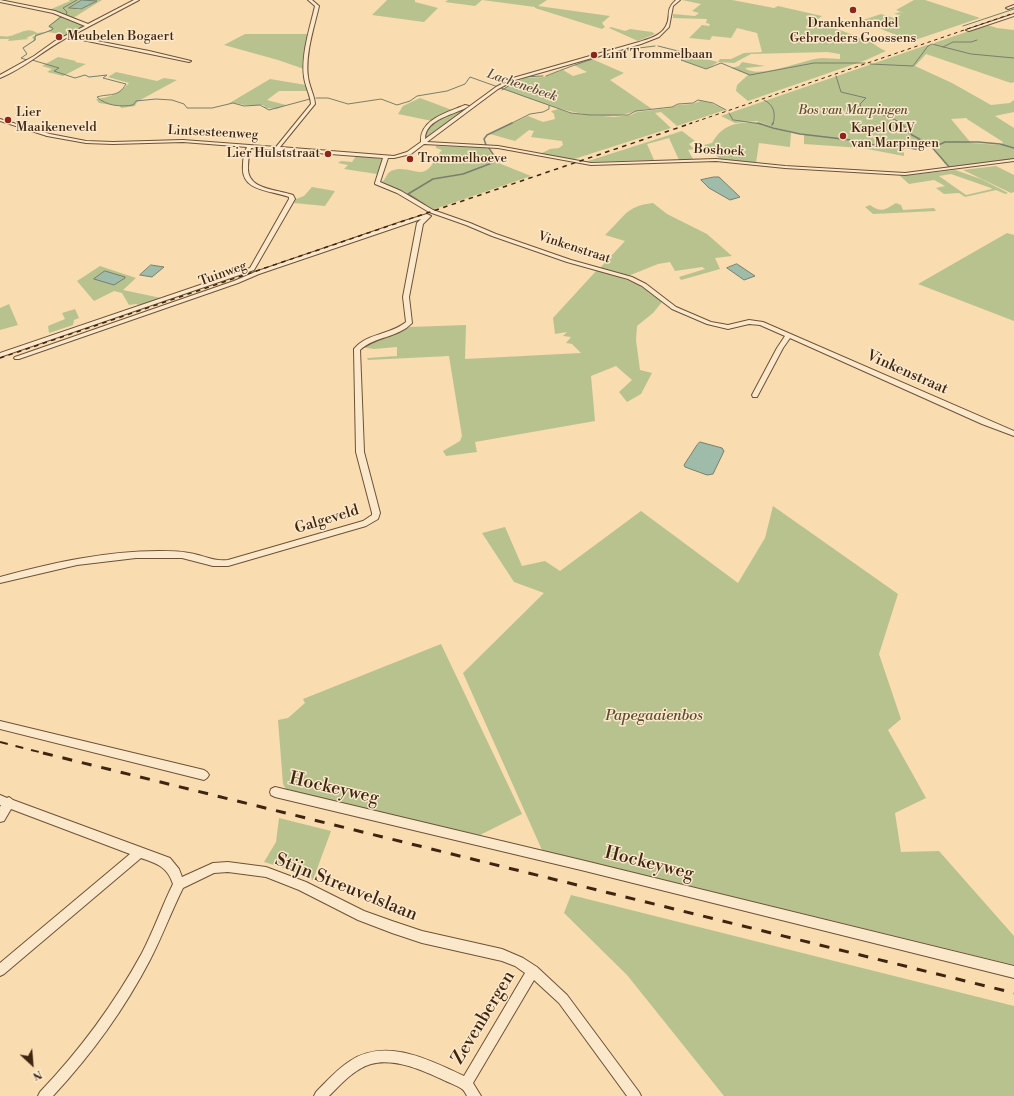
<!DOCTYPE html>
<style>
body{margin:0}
#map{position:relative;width:1014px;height:1096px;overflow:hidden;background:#f9dcaf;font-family:"Libre Bodoni",serif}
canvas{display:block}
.north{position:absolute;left:12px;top:1044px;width:40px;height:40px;-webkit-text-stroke:3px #fbe8cb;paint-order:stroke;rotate:154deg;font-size:11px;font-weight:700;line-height:16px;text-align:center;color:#3e2411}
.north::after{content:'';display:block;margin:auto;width:14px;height:18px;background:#3e2411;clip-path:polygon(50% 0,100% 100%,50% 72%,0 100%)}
</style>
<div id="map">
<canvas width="1014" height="1096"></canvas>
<div class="north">N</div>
</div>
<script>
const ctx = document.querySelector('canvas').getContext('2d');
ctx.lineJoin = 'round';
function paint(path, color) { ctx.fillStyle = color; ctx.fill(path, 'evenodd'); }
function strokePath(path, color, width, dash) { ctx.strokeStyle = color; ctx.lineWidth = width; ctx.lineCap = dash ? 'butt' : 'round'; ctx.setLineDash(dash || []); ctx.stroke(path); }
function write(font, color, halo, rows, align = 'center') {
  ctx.font = font + ' "Libre Bodoni",serif'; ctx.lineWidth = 3; ctx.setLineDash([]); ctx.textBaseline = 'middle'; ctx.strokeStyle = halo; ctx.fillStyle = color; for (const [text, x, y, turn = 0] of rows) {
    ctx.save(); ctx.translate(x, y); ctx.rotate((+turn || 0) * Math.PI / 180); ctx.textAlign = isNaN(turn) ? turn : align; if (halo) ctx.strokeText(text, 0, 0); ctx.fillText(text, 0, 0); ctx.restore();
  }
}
const green = new Path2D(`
 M69,0H82L69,8L80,10L96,1L86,0H102L73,18L49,10L70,1Z
 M387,0H415V2L438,8L424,22L372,15Z
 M448,0H547L538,6L610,16L602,23L605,27L602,29L535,8V7L482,0L475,6L445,2Z
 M682,0H732L774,8L778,6L822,16L814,22C832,27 849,33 866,40C874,43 878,48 886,51L866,60L748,101L736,91L737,85L748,75L731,68L739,66L742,62L765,66L745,68C757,79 799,62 815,59C823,57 832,59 840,59V54L827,52L751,54L734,63L718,62L707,69L681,60L689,55L718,62L720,59H731L744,53L762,52L757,33L737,28L731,38L712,36L710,40L689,38L702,25L709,26L710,24L706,23L707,19L673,18V14L695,16L699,13L692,11L701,4Z
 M914,0H925L980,18L912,41L860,21L881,14L894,18L901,15L894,14L900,12L906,14L896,10Z
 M60,16L84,26L66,35L48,32L36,36V40L23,48H22L34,40L32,37L35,36V34L26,38L29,39L8,41L9,39H0V36C3,36 7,37 10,36C19,34 28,26 37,33L46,32L52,29L48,27C51,23 57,20 60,16Z
 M987,25L997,28L1014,30V82L1011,83L926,54L915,66L952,83L991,105L1010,103L1014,100V112L995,116L1014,128V159L953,168L945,164L932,145L904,149V156L862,148L804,144V135L773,127L757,121L735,123L721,116L927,45H935L934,43ZM967,118V119L1003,142L1001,145L971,143L951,119Z
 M611,27L625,31L630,29L652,32L655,34L638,41L609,28Z
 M245,34H310L304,69L278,60L224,45Z
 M58,57L76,61L75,62L86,64L63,76L47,72L52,69L42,66Z
 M592,59L624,73L610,80L652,109C638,109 627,115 613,116C574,117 539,102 503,89L524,78L544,77L563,70L573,76L587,72L574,65Z
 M116,72L157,81L164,78L177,80L142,99L137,102L135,106L121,108L120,106L99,103L96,99C111,97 119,94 129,83L108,77Z
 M270,79L306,85L308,91H279L267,100L286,105L277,109L266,108L263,105H245L234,103L228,104Z
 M420,98L452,110L432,121L398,114L403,106Z
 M701,101L711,103L725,110L677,126L661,112L655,113L671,128L571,160L540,154L550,149L559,148L563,145L562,141L531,137L534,131L529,130L515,141L490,134L528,116L543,122L555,119L554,114L551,111L559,109L570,113L614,117L631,115L637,112L670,108L678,105L692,104Z
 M468,106H470L425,139L424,133C435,119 452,114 468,106Z
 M756,122L791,133L790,147L759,143L756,163L720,159L704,145L712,143C723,124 735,123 756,122Z
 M682,131L695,141L689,144L694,149L688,150L693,159L679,160L669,138L647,144L654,160L585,162Z
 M436,146L486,147L495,158L496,162L531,176L432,210L407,194L382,182C386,179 386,174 391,171C405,165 417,175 425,171C433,167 436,156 442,150L436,148Z
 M356,156L383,159L377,174L344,169L348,165L338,163L341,161L352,162Z
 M996,166L1014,175V192L1011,193L963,170Z
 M955,170L981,179L1008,193L1005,194L996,190L965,197L959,193L944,194L936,188L945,186L934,180L909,184L899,175H910ZM951,174L991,188L992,189L966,195L939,176Z
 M312,187L335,191L325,206L294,203L296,199L304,196Z
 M653,203L667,214L707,234L732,256L715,258L720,269L681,280L679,277L705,269L702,267L675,271L670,262L658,264L628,276L600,268L625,241L605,235C624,218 625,206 653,203Z
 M896,203L901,205L903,210L934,208L936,211L873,214L865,207L870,205C882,213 884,210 896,203Z
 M1007,233L1014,235V321L918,284Z
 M100,266L136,278L123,290L161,298L139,305L136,304L129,305L122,293L114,291L94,301L77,281Z
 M597,270C624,278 641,283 662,302L653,313L637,326L636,340L640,370L652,373L641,394L627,402L619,392L632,380L616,366L591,376L595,421L475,442L477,452L446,456L443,451L460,441L462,436L449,356L368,360L367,358L397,356V347L374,349L361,347L373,339L410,327L466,325L465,359L581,353L572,344L566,343L571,337L563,336L567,332L555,334L553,318Z
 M9,304L18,325L0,330V308Z
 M75,309L79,318L74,320L73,325L49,333L48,326L65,319L62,313Z
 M773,506L898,594L879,654L901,719L888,730L926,798L895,813L901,852L939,851L1014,936V965L542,850L463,673L544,593L514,582L482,533L505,527L522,566L545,561L560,571L641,511L738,583L765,538Z
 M441,644L522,814L480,835L337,802L336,800V803L287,791L283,784L278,720L288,718L305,703L303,699Z
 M279,818L331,831L313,880L294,871L264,862L276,842Z
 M571,895L1014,1006V1096H724L627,975L564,913Z`);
const water = new Path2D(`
 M82,0L97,1L81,9L69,8Z
 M714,177H719L740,197L730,200L709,188L701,180Z
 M737,264L755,276L744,280L727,268Z
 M151,265L164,267L152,277L140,275Z
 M105,271L125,277V278L114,285L94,279Z
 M700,442L722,448L724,451L713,474L707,475L685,467L684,465L697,445Z`);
const streamFar1 = new Path2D(`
 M66,15L67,12L63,8L77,0
 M963,26L1014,9
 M658,46L690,54
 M943,47L953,42H971L977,40
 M688,55L681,60L706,69L721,63L750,75L814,63H865
 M27,60L21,58L27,54L23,48L35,40V36L52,30L53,28L49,26L61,17
 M32,60L59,68L54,71L75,78L85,75L89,77L107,75L103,78L126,84C118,98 110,93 97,97C106,106 121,107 133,105L136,101L156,99L172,100L184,104L187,108H212L233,103L244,106L260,105L269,110L310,99
 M870,64L913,66L928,46L932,44L971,54L1014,58
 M546,76C584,61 614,50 655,46
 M836,76L841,92L866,98L860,104L861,108L890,117L903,124
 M502,90L523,77L543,76
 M316,98H328L348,104L381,99L397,105L410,101L417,96L447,91L465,84L470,77L571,113L590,115H628L636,111L672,107L678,104L693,103L698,100L713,103L726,110
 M764,100C774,105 776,113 773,124
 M729,113L733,120
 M734,120L761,124
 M510,124L530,114L543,112L549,109V106`);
const stream = new Path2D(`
 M758,123L773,128L800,134L851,140L884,147L895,145L915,149L936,146L945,142H978L1000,144L1014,148
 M901,123L912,135L930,145L950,168
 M772,125L773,123
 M486,145L484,139L487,135L512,123
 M425,205L408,194L433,179L463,174L492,163L495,157L488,147`);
const minor = new Path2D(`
 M0,0L55,11L88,24L134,0H139L71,36L149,51L191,61L189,62L68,37C45,49 25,68 0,78V75L34,56L55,41L85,26L53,13L0,2Z
 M308,0H312L319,6C314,28 305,54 308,77C309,86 314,94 315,104L280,147L394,156L407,152L421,142C419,119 449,112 465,105L469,106C456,115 425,118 425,139L496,87L513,78L639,42C648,39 661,36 666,26C672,15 664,11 676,0H680L673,6L669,27L659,37L641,44L515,80L498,89L427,142L498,146L591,163L716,159L785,166L905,173L1014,159V161L905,175L785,168L716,161L591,165L498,148L424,144L411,154L394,158H388L380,182L401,191L433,210L470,223L496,234L571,260L632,277L646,284L676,307L711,322L728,325L749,320L763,322L1014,431V436L982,424L790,338L783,348L757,397H753L752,395L777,348L785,336L760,325L749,324L728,329L707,324L672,309L642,286L628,279L567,262L492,236L466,225L429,212L397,193L375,184V183L383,158L251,148C249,154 248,160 248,166C246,190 276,189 293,195L295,199L254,270L0,357V353L250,268L289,199V197C271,190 240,192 243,165C243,159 244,153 247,147L183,142L113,144L86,143L47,136L0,121V119L50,134L86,141L113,142L183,140L276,147L311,104C310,94 305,86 304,77C301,54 310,28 315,6Z
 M1014,5V7L1008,9L1006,8Z
 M1014,14V16L969,31L966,30Z
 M427,214L431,216L423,224L409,297L412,323C398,338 375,336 360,350L364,452L380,513L378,519L366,526L228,566H213L182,558H136L77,565L0,583V577C52,563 105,551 159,551C169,551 180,551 189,553C203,555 214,562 228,560L363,521L372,515V513L356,452L354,349C367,333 390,335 406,322L403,297L417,223L421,219L259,274L238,283L19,359H15L14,358L15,357L234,281L255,272L401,222Z
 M0,721L204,770L207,772L209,775L207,778L204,780L0,729Z
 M275,787L581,860L1014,966V978L581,870L275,797L271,795L270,792L271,789Z
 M0,795L7,798L9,797L13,800L170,858L179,869L182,877L213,863L228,862L266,867L306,882L364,911L392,921L422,931L502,949L523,958L537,967L567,995L639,1092L641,1096H627L559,1003L534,980L473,1083L481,1096H467C466,1094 464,1090 462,1089C458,1086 452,1084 448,1082C426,1072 396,1057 371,1064C354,1069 341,1084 329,1096H314L316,1092C327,1081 337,1069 350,1061C386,1037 429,1060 464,1076L525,973L515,966L502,961L422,943L392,933L358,920L299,890L266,877L228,872L214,873L183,888C171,912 162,937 150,960C124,1010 91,1055 53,1096H38L40,1092C80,1050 114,1004 142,953C154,930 162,906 173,884C167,866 157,864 141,858L4,974L0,976V963L130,854L11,809L4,821L0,822V807L1,805H0Z`);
const railFar3 = new Path2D(`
 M689,124L1014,13`);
const railFar2 = new Path2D(`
 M0,358L692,123`);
const railFar1 = new Path2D(`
 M0,742L47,754`);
const rail = new Path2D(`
 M43,753L1014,993`);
const markers = [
 [853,10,4,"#8f2418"],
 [59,37,4,"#8f2418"],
 [594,55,4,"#8f2418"],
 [8,120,4,"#8f2418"],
 [843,136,4,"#8f2418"],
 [328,154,4,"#8f2418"],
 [410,159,4,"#8f2418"]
];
const farPoinames = [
 ["Drankenhandel",853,24,"center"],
 ["Gebroeders Goossens",853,39,"center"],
 ["Meubelen Bogaert",67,37],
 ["Lint Trommelbaan",602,55],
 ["Lier",16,113],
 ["Maaikeneveld",16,128],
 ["Kapel OLV",851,129],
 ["van Marpingen",851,144],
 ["Lier Hulststraat",320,154,"right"],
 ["Trommelhoeve",418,159]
];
const farWaternames = [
 ["Lachenebeek",522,86,19]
];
const farParknames = [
 ["Bos van Marpingen",853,111]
];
const farStreetnames = [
 ["Lintsesteenweg",213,133,3],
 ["Boshoek",719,151,3],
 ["Vinkenstraat",574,248,18],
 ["Tuinweg",223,274,-20]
];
const streetNames = [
 ["Vinkenstraat",907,373,24],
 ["Galgeveld",327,520,-17]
];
const parkNames = [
 ["Papegaaienbos",654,716]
];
const nearStreetnames = [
 ["Hockeyweg",334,789,13],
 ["Hockeyweg",649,864,14],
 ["Stijn Streuvelslaan",346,888,22],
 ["Zevenbergen",484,1018,-59]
];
paint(green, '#b8c28f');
paint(water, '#9ebca9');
strokePath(water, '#787f6c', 1);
strokePath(streamFar1, '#787f6c', 1);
strokePath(stream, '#787f6c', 1.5);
strokePath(minor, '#6d5238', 2);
paint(minor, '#fbe8cb');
strokePath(railFar3, '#3e2411', 1, [3.5, 3.5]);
strokePath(railFar2, '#3e2411', 1.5, [4.5, 4.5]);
strokePath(railFar1, '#3e2411', 2, [8, 8]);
strokePath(rail, '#3e2411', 3, [10, 10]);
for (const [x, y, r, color] of markers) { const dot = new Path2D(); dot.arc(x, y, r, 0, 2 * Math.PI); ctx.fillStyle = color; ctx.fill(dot); strokePath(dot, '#fbe8cb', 1.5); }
write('13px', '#3e2411', '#fbe8cb', farPoinames, 'left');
write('italic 13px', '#564a37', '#fbe8cb', farWaternames);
write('italic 13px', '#5c4c30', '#fbe8cb', farParknames);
write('13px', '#3e2411', '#fbe8cb', farStreetnames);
write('15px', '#3e2411', '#fbe8cb', streetNames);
write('italic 15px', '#5c4c30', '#fbe8cb', parkNames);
write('18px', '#3e2411', '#fbe8cb', nearStreetnames);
</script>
